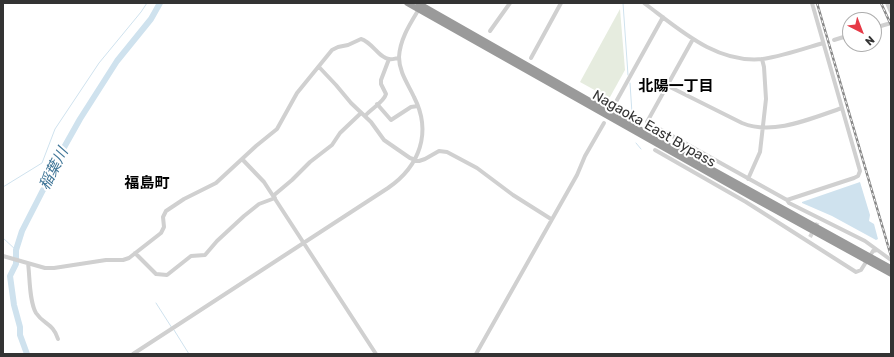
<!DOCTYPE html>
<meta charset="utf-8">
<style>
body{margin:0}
#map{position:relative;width:894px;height:357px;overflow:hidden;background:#fff;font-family:Rubik,sans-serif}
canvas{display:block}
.frame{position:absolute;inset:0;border:4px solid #333;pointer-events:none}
.north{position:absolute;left:842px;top:12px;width:40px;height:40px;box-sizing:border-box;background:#fff;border:1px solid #adadad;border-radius:50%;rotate:138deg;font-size:11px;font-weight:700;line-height:16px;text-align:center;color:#333}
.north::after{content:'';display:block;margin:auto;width:14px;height:18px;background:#e63946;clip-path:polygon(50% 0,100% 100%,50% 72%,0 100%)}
</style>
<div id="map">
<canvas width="894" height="357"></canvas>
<div class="frame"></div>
<div class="north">N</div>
</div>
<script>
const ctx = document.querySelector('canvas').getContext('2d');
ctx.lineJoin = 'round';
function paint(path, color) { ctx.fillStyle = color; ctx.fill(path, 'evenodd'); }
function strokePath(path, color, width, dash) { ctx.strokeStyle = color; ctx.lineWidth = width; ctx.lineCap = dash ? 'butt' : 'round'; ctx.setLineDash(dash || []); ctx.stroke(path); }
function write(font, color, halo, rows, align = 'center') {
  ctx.font = font + ' Rubik,"Noto Sans JP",sans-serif'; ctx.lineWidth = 4; ctx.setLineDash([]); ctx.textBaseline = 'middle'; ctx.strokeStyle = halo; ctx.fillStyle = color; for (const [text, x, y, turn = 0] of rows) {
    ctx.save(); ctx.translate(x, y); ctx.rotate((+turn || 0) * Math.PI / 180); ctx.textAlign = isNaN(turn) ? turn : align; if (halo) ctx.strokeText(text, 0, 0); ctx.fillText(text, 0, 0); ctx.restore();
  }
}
const green = new Path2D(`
 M620,9L625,70L610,97L609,98L580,82Z`);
const water = new Path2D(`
 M860,182L870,215L869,221L874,224L878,239L876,240L832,216L802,203V202Z`);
const stream = new Path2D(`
 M623,3L628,75
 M630,83L632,113
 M636,143L641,149
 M3,187L42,163L55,129L99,63L141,12L147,3
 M3,238L16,250
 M156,303L172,328
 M174,330L189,354`);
const river = new Path2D(`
 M27,354L20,335V327L14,305L10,276L16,264V250L22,231L43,190L50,180L53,167L80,119L117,61L151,19L160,3`);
const minorTunnel = new Path2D(`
 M810,237L818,222`);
const minor = new Path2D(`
 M644,3C679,29 716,64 763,59C783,56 803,49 823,43
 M887,3L891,12
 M874,28L891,23
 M490,31L510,3
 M693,39L647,122L787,200L789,203L865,241L891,260
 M834,40L850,35
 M531,58L561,3
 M319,67L336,85L351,103L371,122L384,140L410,158L419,161L425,159L439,151L447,152L477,168L513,195L551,219
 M668,86L742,123C773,136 812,118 842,108
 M377,104L391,120L411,107L418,106
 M612,109L663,17
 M365,116C371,109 384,102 386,94L381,84V80L389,59
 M655,150L746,202L856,272L861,270L873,251L877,250
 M242,159L264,182L376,354
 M748,179L760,152L766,99L764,67L762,59
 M273,196L292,180L310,162L332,145L340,133L361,113
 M787,200L854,178L858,176L860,171L812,3
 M135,253L156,274L167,275L191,256L205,255L217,241L244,216L259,204L275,198
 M3,256L45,268H54L106,260H123L129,258L161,233L164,227L163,217L166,211L184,199L216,183L256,146L277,129L297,93L332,50L338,47L348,45L361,39C372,42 379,58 389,59C392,60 396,58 399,58
 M28,263C30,277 29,301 36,313C44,325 53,323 58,339
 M133,354L388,188C420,166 432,132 414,97C408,84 399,72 399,57C400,39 410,24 419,9
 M476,354L577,175L585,156L604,123`);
const highway = new Path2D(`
 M407,3L751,197L891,274
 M418,3L657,139L891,268`);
const rail = new Path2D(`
 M817,3L891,256
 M881,3L891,25`);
const streetNames = [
 ["Nagaoka East Bypass",654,129,30]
];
const neighbourhoodNames = [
 ["北陽一丁目",676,87],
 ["福島町",147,184]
];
const waterNames = [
 ["稲葉川",54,169,-63]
];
paint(green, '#e6ecdf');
paint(water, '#cfe2ee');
strokePath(stream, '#cfe2ee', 1);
strokePath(river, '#cfe2ee', 6);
strokePath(minorTunnel, '#d6d6d6', 4, [4, 2]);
strokePath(minor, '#d0d0d0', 4);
strokePath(highway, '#9a9a9a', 5.5);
strokePath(rail, '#888', 2.5);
strokePath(rail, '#fff', 1, [3]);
write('14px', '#333', '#fff', streetNames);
write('bold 15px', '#000', '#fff', neighbourhoodNames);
write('italic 15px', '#3f7597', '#fff', waterNames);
</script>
